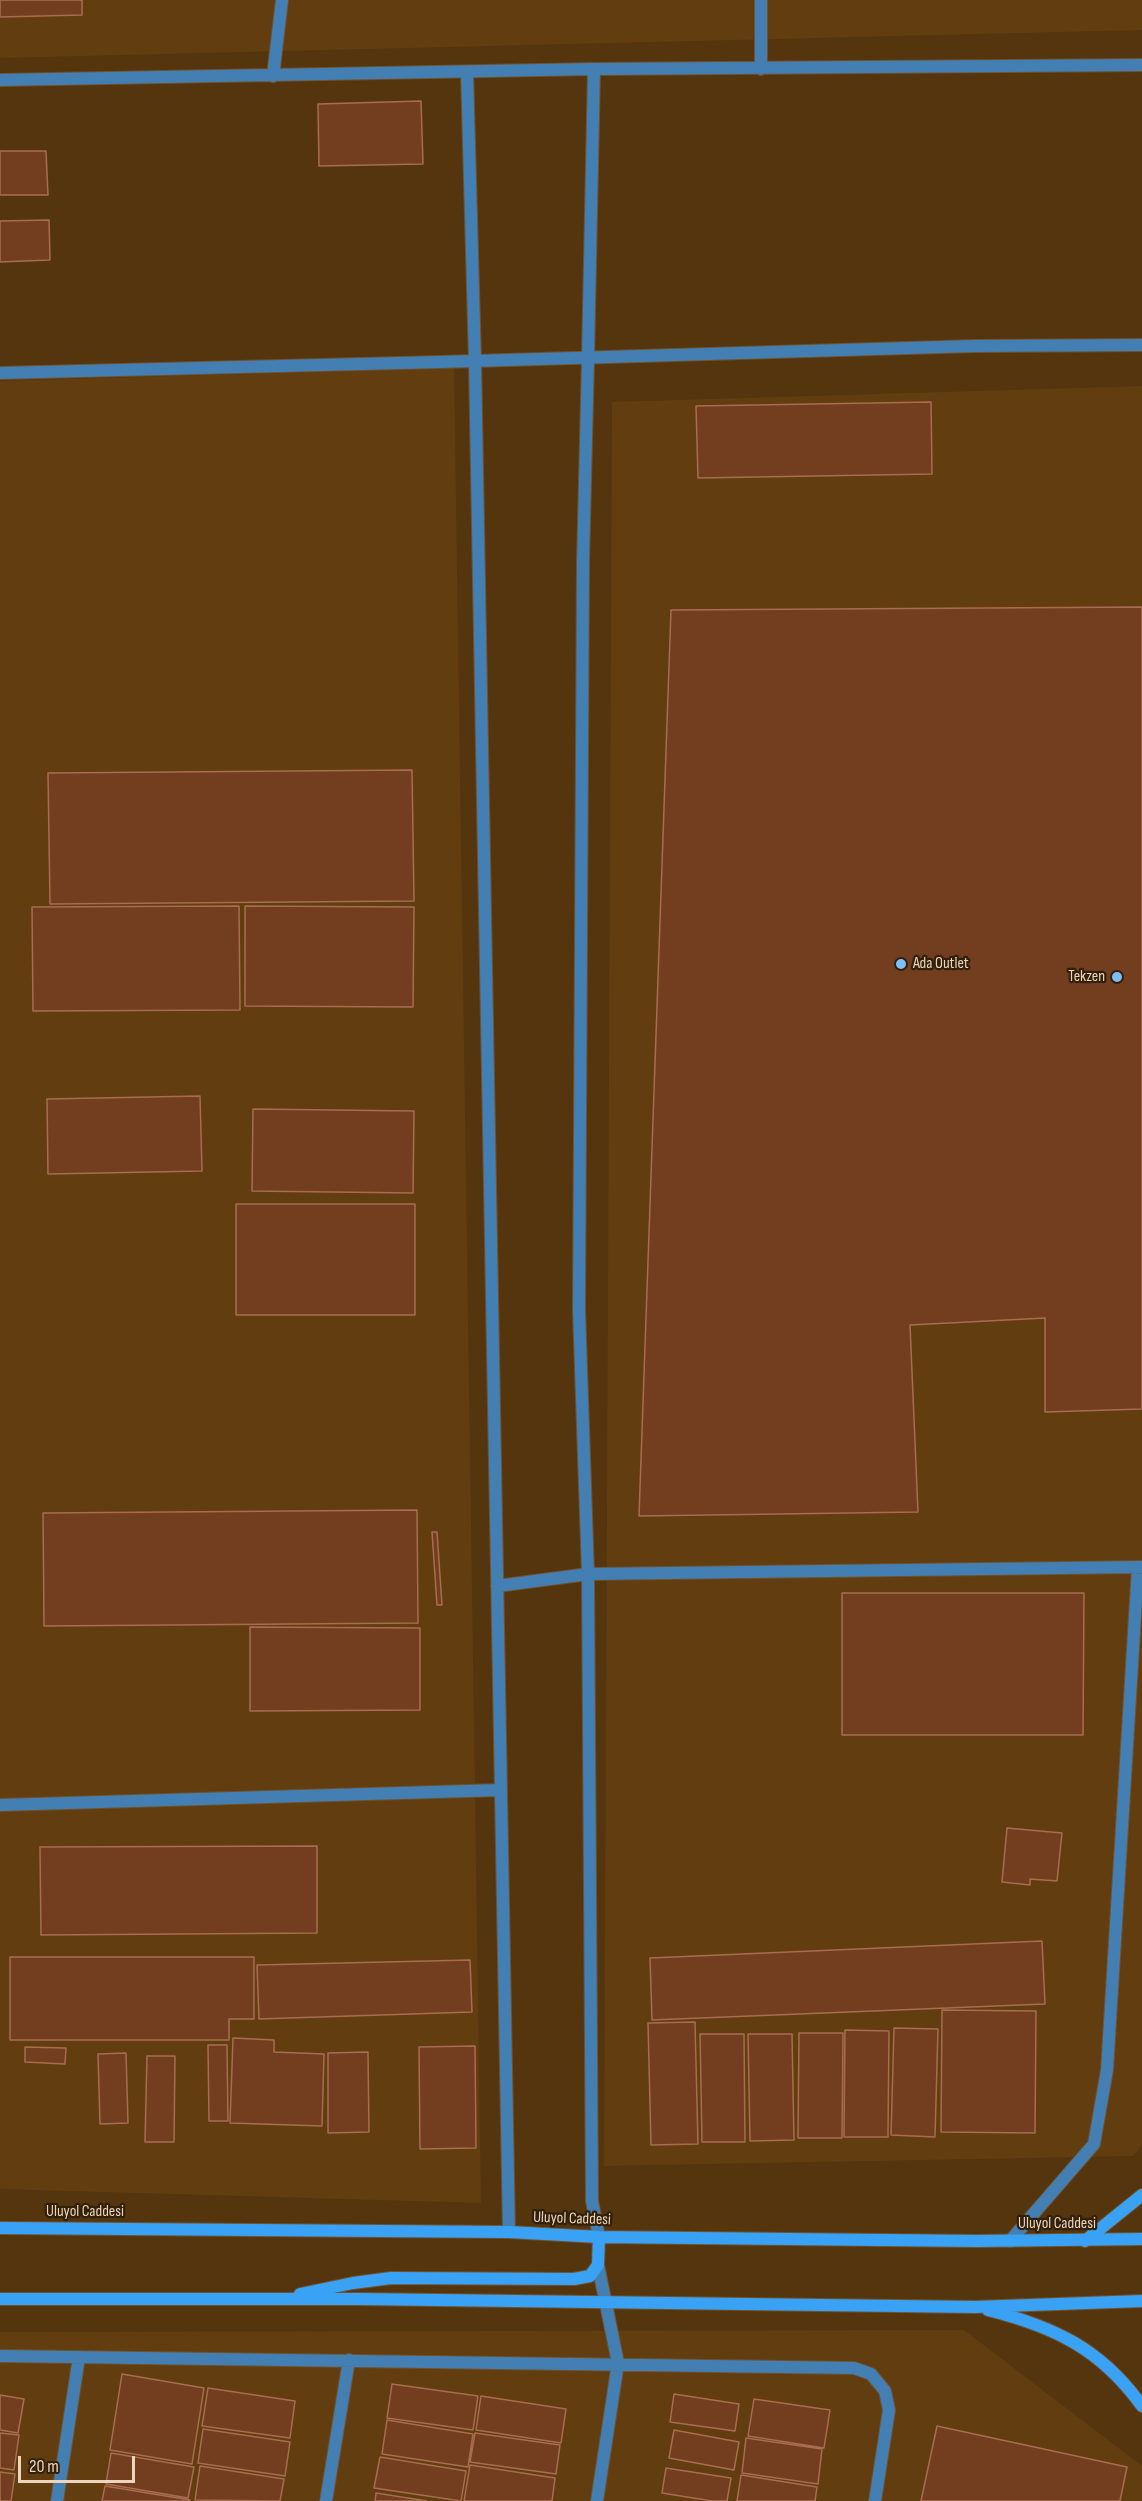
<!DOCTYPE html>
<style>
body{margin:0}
#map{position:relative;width:1142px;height:2501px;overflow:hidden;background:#55350e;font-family:"Sofia Sans Condensed",sans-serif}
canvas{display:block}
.scale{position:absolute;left:18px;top:2456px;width:117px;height:27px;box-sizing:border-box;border:3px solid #edd4bc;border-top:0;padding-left:8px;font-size:18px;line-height:21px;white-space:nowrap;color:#edd4bc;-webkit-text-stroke:4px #32200b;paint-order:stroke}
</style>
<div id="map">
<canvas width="1142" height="2501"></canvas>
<div class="scale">20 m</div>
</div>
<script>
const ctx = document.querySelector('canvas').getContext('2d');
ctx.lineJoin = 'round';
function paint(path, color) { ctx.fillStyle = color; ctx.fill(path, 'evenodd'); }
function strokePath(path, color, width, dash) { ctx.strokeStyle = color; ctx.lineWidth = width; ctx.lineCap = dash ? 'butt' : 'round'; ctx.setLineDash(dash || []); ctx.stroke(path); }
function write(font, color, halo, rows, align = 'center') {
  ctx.font = font + ' "Sofia Sans Condensed",sans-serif'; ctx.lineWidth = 4.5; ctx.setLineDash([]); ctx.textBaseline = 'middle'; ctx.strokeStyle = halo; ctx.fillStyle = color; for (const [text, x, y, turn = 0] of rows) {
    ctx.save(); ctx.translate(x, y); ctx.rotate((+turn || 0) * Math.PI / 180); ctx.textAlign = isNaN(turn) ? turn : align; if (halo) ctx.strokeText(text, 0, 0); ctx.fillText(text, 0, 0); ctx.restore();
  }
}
const built = new Path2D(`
 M0,0H1142V30L0,58Z
 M454,368L481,2203L0,2189V381Z
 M1142,386V2145L1133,2156L604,2166L612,402Z
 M964,2330L1142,2466V2501H0V2332Z`);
const building = new Path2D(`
 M0,0H82V15L0,17Z
 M421,101L423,164L319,166L318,104Z
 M0,151H46L48,195H0Z
 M49,220L50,260L0,262V221Z
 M931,402L932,474L698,478L696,406Z
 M1142,607V1409L1045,1412V1318L910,1325L918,1512L639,1516L671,610Z
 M412,770L414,901L50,904L48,773Z
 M239,906L240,1010L33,1011L32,907Z
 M245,906L414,907L413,1007L245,1006Z
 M200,1096L202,1171L48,1174L47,1099Z
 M253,1109L414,1111L413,1193L252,1191Z
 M236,1204H415V1315H236Z
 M417,1510L418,1623L44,1626L43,1513Z
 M432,1532H437L442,1605H437Z
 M842,1593H1084L1083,1735H842Z
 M250,1627L420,1628V1710L250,1711Z
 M1007,1828L1062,1833L1057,1881L1030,1879V1885L1002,1882Z
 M317,1846V1933L41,1935L40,1847Z
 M1042,1941L1045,2004L652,2020L650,1958Z
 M10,1957H254V2019H229V2040H10Z
 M470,1960L472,2012L259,2019L257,1965Z
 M942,2010L1036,2011L1035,2133L941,2132Z
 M695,2022L698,2144L651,2145L648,2023Z
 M894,2028L938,2029L935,2137L891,2135Z
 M845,2030L889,2031L888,2137H844Z
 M799,2033H843L842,2138H798Z
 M700,2034H744L745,2142H702Z
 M748,2034H792L794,2140L750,2141Z
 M233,2038L274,2040V2052L324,2054L322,2126L230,2123Z
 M208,2045H227L228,2121H209Z
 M475,2046L476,2148L420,2149L419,2047Z
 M25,2047L66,2048L65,2064L25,2062Z
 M368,2052L369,2132L328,2133V2053Z
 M126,2053L128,2123L100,2124L98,2054Z
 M147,2056H175L174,2142H145Z
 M122,2374L204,2388L192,2464L110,2450Z
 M392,2384L478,2396L473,2430L387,2418Z
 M208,2388L295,2401L290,2438L202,2426Z
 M674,2394L739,2404L735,2431L670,2422Z
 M0,2395L24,2399L18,2433L0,2430Z
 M481,2396L566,2409L561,2443L476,2430Z
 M754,2399L830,2410L824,2448L748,2436Z
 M387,2420L473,2434L468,2467L382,2454Z
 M937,2426L1127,2467L1120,2501H921Z
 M203,2429L290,2442L285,2476L198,2463Z
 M674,2430L739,2442L734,2470L669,2458Z
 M0,2433L19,2435L14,2470L0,2468Z
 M475,2433L560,2445L556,2474L470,2462Z
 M746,2438L822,2449L818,2484L742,2473Z
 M111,2453L194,2467L188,2498L106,2484Z
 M380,2457L466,2471L461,2501L374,2488Z
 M470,2465L555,2478L552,2501H464Z
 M200,2466L284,2479L280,2501L195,2500Z
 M666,2468L731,2478L727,2501H712L662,2493Z
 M0,2472L15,2474L11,2501H0Z
 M741,2475L817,2487L815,2501H737Z
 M105,2486L190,2500V2501H102Z
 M376,2493L427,2501H375Z`);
const lane = new Path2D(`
 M588,358L583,563L579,1310L588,1574L592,2201L599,2237
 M475,361L509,2232
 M497,1586L588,1574L1142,1567
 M0,1805L501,1790
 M1010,2241L1094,2144L1107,2070L1138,1567
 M0,2356L854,2368L871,2374L885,2391L889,2410L875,2501
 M57,2501L79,2357
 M326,2501L349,2360
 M597,2501L618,2363L598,2265`);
const street = new Path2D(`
 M761,0V69
 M467,72L475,361
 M273,76L282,0
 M0,80L594,69L1142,65
 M588,358L594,69
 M0,373L440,362L975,346L1142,345`);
const secondary = new Path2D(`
 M0,2228L509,2232L599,2237L977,2241L1142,2239
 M1085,2241L1142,2195
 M300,2294L353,2283L391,2278L574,2279L590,2276L598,2265L599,2237
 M0,2299H361L975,2307L1142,2301
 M988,2310C1055,2327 1101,2349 1142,2406`);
const markers = [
 [901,964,6,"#7cbef9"],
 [1117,977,6,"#7cbef9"]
];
const poiNames = [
 ["Ada Outlet",913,964],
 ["Tekzen",1105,977,"right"]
];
const streetNames = [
 ["Uluyol Caddesi",85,2212],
 ["Uluyol Caddesi",572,2219,2],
 ["Uluyol Caddesi",1057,2224]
];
paint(built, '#623d10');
paint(building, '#733d20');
strokePath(building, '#a86d50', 1.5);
strokePath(lane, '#70522d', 14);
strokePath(street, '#70522d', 14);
strokePath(secondary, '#70522d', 14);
strokePath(lane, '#437fb3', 12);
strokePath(street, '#437fb3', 12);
strokePath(secondary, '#3aa2f5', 12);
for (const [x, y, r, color] of markers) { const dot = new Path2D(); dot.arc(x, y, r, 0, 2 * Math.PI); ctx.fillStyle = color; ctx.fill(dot); strokePath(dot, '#32200b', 2); }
write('16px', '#edd4bc', '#32200b', poiNames, 'left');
write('16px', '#edd4bc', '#32200b', streetNames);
</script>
